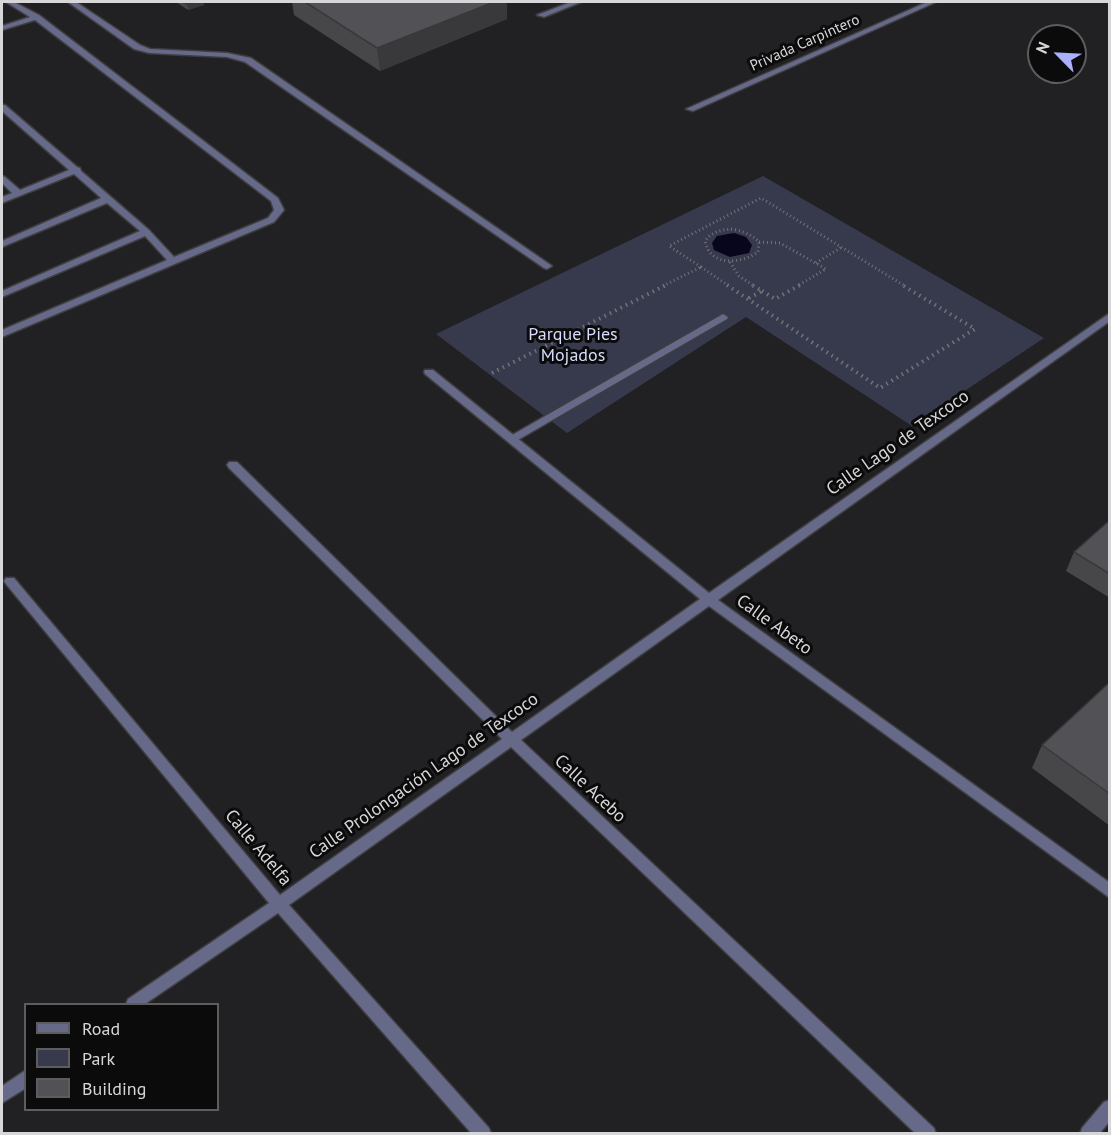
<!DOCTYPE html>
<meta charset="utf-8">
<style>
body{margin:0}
#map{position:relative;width:1111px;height:1135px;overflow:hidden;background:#212124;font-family:"PT Sans",sans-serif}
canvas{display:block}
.frame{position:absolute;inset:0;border:3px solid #d7d7d9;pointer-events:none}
.legend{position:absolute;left:24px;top:1003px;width:195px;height:108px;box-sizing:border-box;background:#0b0b0c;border:2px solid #5d5d5e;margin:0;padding:8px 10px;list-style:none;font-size:18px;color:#d7d7d9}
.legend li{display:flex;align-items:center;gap:12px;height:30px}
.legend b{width:30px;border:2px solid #5d5d5e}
.north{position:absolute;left:1027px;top:24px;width:60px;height:60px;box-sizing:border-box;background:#0b0b0c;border:2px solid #5d5d5e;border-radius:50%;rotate:294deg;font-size:16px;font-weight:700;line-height:24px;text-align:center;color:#d7d7d9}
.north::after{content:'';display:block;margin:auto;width:21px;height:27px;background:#aab0fb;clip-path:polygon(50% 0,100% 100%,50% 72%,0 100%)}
</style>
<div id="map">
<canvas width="1111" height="1135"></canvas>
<div class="frame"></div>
<ul class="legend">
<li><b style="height:8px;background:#666988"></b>Road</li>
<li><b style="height:16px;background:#37394d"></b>Park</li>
<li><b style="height:16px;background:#525256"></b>Building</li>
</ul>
<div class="north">N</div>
</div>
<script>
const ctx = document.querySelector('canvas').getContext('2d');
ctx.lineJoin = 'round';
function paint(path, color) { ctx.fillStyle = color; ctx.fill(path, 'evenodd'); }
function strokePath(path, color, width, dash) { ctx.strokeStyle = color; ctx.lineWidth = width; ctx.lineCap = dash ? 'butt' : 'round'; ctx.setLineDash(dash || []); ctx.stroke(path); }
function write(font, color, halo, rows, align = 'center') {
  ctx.font = font + ' "PT Sans",sans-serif'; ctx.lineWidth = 6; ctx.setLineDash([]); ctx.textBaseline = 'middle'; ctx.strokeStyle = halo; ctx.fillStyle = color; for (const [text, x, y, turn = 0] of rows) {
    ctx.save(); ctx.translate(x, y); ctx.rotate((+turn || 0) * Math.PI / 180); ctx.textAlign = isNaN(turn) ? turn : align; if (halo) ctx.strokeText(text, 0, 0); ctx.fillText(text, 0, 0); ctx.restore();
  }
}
const green = new Path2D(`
 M763,176L1044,338L912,426L746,317L567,433L436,334Z`);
const water = new Path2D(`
 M734,233L746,237L752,245L749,253L730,257L714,250L712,243L717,236Z`);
const pathFar1 = new Path2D(`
 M731,229C742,231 751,234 759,242L758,252C741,264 710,267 705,241C712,232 720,230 731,229Z
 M759,242L780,243L826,269L797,286
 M730,262L739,276L754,286
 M816,263L842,247
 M701,267L729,286
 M701,267L669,246L761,198L905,286
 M663,286L701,267`);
const path = new Path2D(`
 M727,285L880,388L975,329L902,285
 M762,291L775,299L800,285
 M749,298L762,291L752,285
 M492,373L666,285`);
const lane = new Path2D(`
 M6,2H14L39,15L278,198L284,210L274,222L2,337V330L167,260L145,236L2,297V291L140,231L107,203L2,247V241L101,198L74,174L2,203V197L12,193L2,183V176L5,177L20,190L69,170L2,111V105H5L77,167L80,168L81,171L149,230L174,257L268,218L274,210L271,201L35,20L2,30V26L30,17Z
 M723,314L728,317L727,319L516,441H508L507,438Z`);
const street = new Path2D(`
 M68,2H76L140,45L150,49L227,53L251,58L552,266L547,269L544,268L245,62L227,57L149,53L134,49Z
 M571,2H581L544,17L537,15Z
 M927,2H936L693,111L686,109Z
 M1110,313V321L718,600L1110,883V898L709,606L521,740L934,1128L936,1134H916L511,747L289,905L489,1128L491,1134H472L278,913L145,1004H126L128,999L269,903L6,584L4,581L6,578H14L280,895L502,739L229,468L227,465L229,462H237L512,732L700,599L425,374L424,372L425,370H433L709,593Z
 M26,1070V1088L2,1103V1086Z
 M1110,1100V1121L1099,1134H1080L1082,1128L1104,1102Z`);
const wall = new Path2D(`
 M176,2H203L204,5L188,10Z
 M292,2H507V19L380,71L294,15Z
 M1110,520V598L1066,571L1074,552Z
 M1110,682V826L1032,768L1042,745Z`);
const shadedWall = new Path2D(`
 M195,2H203L204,5L188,10L187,4Z
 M494,2H507V19L380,71L377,48Z`);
const building = new Path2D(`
 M183,2H195L187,4Z
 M305,2H494L377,48Z
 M1110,520V574L1074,552Z
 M1110,682V794L1042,745Z`);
const farStreetnames = [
 ["Privada Carpintero",805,43,-24]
];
const parkNames = [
 ["Parque Pies",573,335],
 ["Mojados",573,356]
];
const streetNames = [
 ["Calle Lago de Texcoco",898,443,-35],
 ["Calle Abeto",774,625,36],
 ["Calle Prolongación Lago de Texcoco",424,776,-35],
 ["Calle Acebo",590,789,43],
 ["Calle Adelfa",258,848,50]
];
paint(green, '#37394d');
paint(water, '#07061c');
strokePath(lane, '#3e3e41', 3);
strokePath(street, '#3e3e41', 3);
strokePath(pathFar1, '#737376', 3, [1, 3]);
strokePath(path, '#737376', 4, [1.5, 4.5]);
paint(lane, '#666988');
paint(street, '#666988');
paint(wall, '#47474a');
paint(shadedWall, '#39393c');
paint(building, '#525256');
strokePath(building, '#39393c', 1.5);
write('15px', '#d7d7d9', '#0b0b0c', farStreetnames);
write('18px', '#d7dbfd', '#0b0b0c', parkNames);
write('18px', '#d7d7d9', '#0b0b0c', streetNames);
</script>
